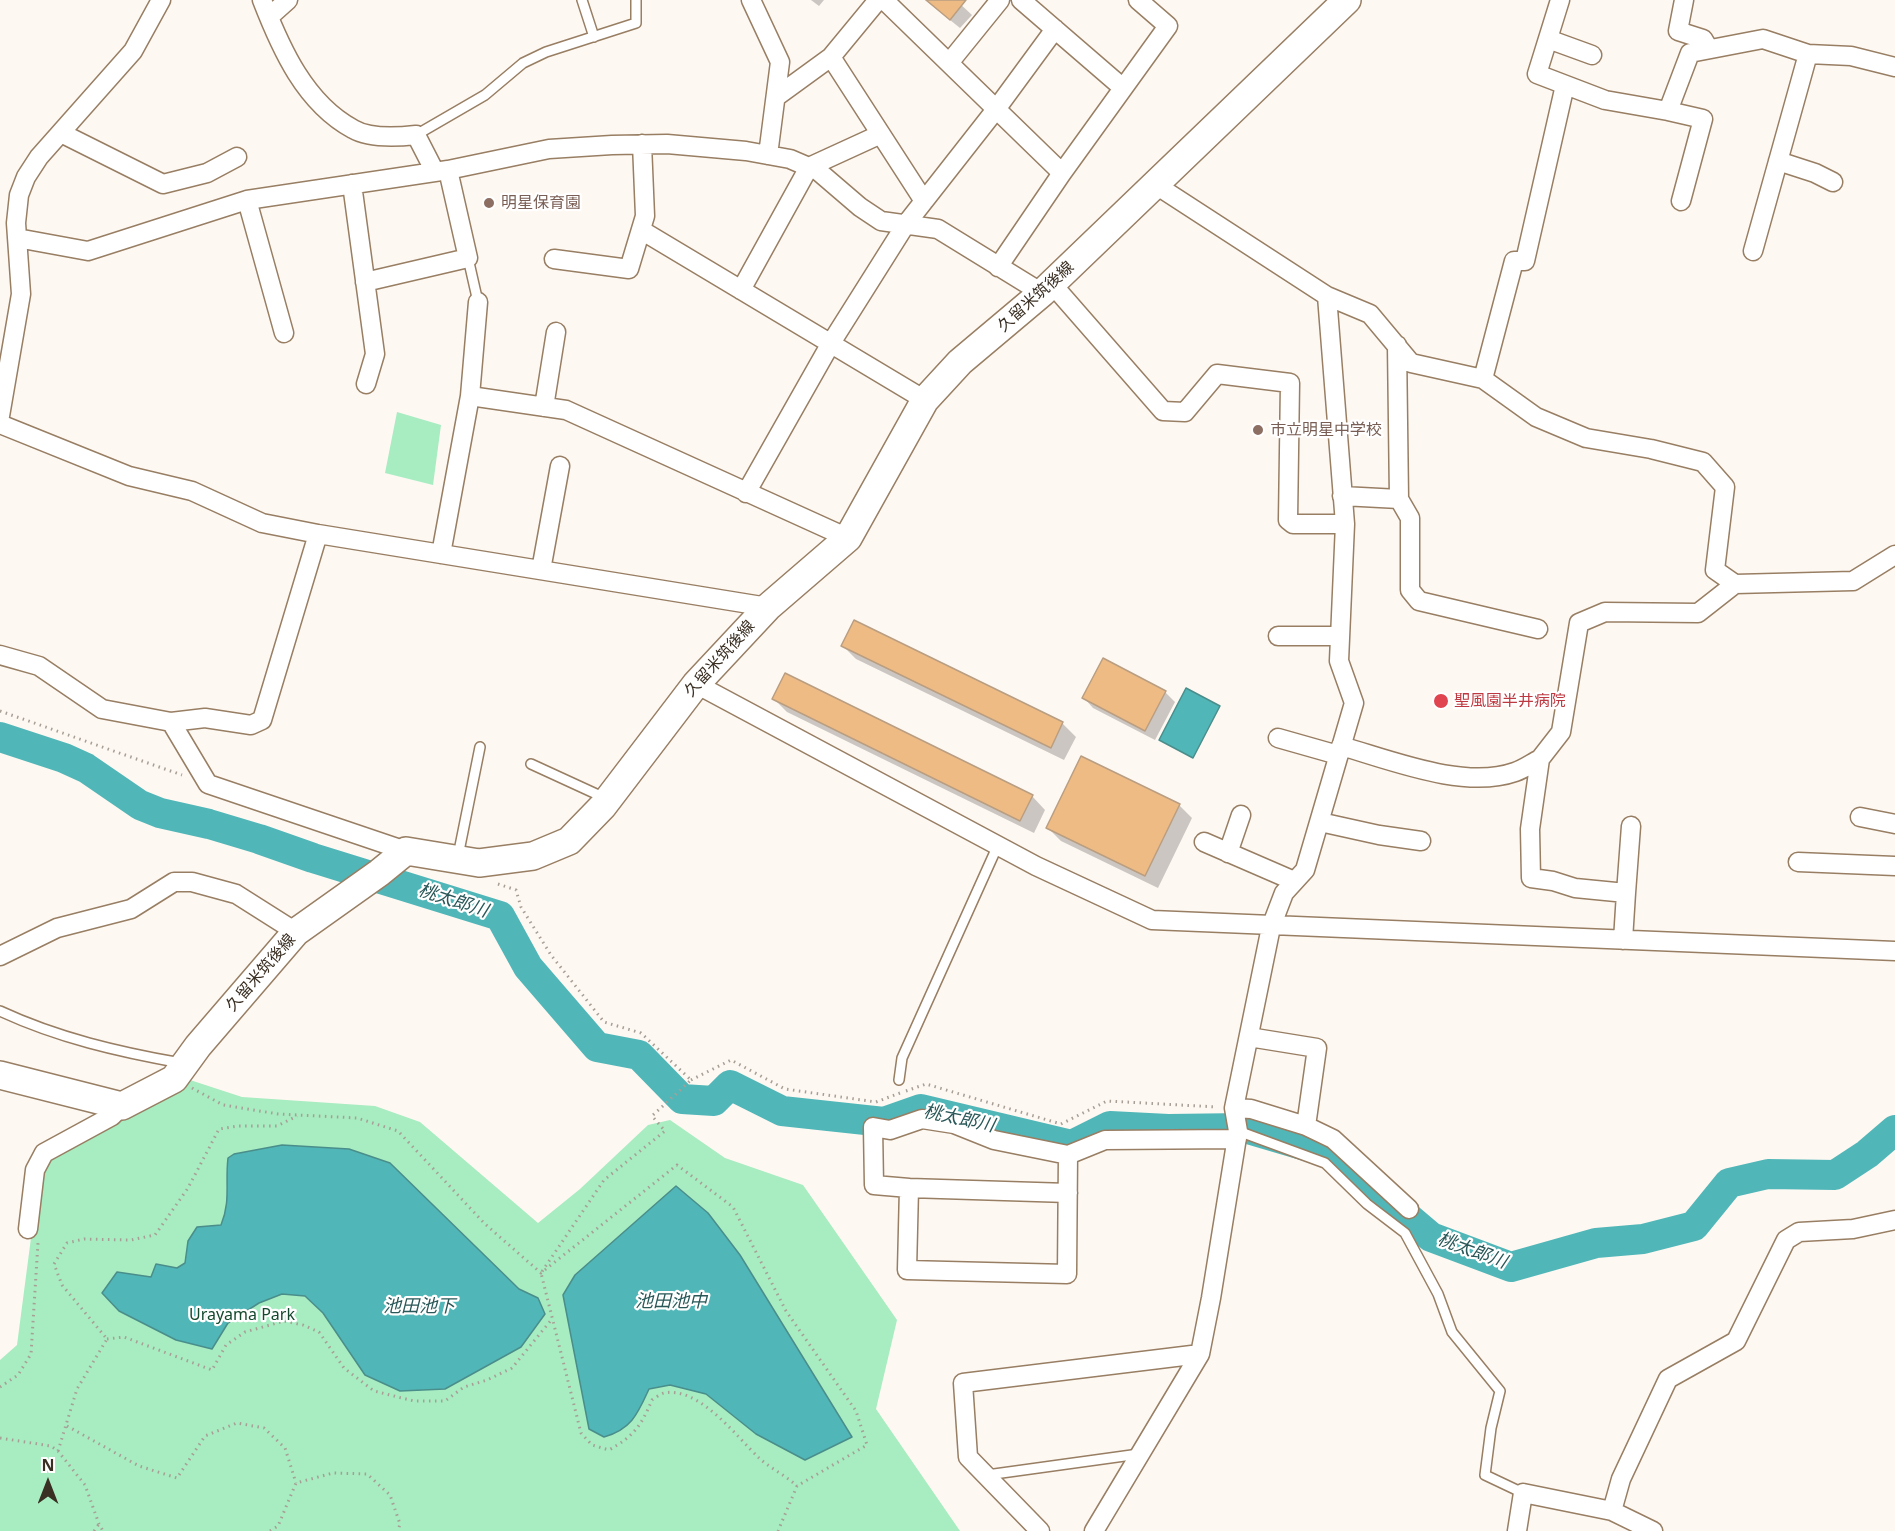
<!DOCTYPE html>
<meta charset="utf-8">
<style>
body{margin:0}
#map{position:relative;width:1895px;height:1531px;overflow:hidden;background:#fef8f2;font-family:"Noto Sans",sans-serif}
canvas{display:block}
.north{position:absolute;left:18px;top:1453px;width:60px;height:60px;-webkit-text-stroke:4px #fff;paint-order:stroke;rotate:0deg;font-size:16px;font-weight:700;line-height:24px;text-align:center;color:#3a2f23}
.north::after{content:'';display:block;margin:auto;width:21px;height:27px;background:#3a2f23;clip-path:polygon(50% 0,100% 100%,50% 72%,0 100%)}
</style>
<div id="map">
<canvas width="1895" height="1531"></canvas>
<div class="north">N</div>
</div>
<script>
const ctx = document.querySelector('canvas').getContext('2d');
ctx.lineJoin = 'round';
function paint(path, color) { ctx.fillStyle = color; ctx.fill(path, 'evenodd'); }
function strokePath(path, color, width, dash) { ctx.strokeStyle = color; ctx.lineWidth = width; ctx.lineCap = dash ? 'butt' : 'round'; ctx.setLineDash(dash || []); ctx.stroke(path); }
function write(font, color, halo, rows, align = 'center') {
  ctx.font = font + ' "Noto Sans","Noto Sans JP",sans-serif'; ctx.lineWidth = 4.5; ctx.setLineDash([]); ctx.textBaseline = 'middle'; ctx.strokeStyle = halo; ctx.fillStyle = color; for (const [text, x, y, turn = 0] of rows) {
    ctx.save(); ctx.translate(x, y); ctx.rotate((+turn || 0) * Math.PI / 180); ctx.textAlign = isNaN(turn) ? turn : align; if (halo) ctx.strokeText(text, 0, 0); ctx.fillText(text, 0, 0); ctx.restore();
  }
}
const green = new Path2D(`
 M397,412L441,425L433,485L385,473Z
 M187,1079L242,1097L375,1106L420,1122L538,1223L580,1189L648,1125L670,1120L725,1158L803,1185L897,1320L876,1409L960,1531H0V1360L17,1345L37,1192L48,1157Z`);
const water = new Path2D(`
 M1186,688L1220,706L1193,758L1159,740Z
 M282,1145L349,1149L390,1163L519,1289L538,1298L545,1314L521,1347L445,1389L400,1391L365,1375L323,1313L305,1296L282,1294L259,1303L228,1323L212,1349L176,1340L119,1311L102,1293L117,1272L151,1277L156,1264L177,1268L185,1263L188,1241L197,1227L221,1225C231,1201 225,1183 228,1158L234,1154Z
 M676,1186L708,1213L740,1255L852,1437L805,1460L756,1434L706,1394L670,1385L649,1389C638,1413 632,1429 604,1437L589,1429L563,1295L575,1275Z`);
const shadow = new Path2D(`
 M811,0H824L819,6Z
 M925,0H956L972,15L960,28Z
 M854,622L1063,724L1076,737L1064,760L856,659L842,645Z
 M1165,692L1175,702L1155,740L1093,708L1084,698Z
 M773,698L1032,796L1045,810L1034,833L787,712Z
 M1179,805L1192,818L1158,888L1061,841L1048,828Z`);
const river = new Path2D(`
 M0,737L64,758L86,768L140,805L160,813L209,824L259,839L313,858L500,916L528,967L597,1047L639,1055L682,1099L714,1101L730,1085L782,1111L884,1122L921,1109L1072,1145L1110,1126L1168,1129L1245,1128L1333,1154L1431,1237L1511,1267L1596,1243L1643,1239L1694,1226L1729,1183L1768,1174L1835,1175L1867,1154L1895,1130`);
const building = new Path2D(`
 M926,0H966L950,20Z
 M854,620L1063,722L1051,748L841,646Z
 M1103,658L1166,691L1145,731L1082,698Z
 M785,673L1033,795L1020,821L772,699Z
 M1081,756L1180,804L1145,876L1046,828Z`);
const path = new Path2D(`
 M0,711L182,775
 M498,884L516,890L521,907L551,955L604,1022L641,1033L691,1080L652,1116L665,1131L604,1180L541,1273L581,1433L592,1445L609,1450C634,1436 641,1426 652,1400C655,1398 660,1394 664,1393C699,1386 737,1437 759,1458C770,1468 785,1475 797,1486
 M691,1080L731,1060L785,1089L876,1102L900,1093
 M192,1088L223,1105L278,1114L357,1118L398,1131L485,1224L541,1273L677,1165L733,1207L786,1311L856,1411L867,1445L797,1486L778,1531
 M906,1091L926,1084L1061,1124L1107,1101L1217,1107
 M107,1339L124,1337L212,1370L226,1345L245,1332L284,1321L303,1325L319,1332L344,1368L374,1391L414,1401H445L464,1387L487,1380L512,1368L552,1319
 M0,1387L18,1375L31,1354L38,1243
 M67,1426L139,1466L177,1478L205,1436L237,1423L264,1428L285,1448L296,1483
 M0,1438L51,1446L58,1451L85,1485L99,1524L103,1531
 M58,1451L77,1389L107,1339L62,1285L54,1264L67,1243L84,1239L131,1240L155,1235L188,1188L219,1129L238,1126H277L297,1116
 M94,1531L99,1524
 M270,1531L278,1526L296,1483L333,1473L367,1474L390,1495L400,1524L398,1531`);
const lane = new Path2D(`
 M582,0L594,37
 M416,135L485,95L523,63L546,52L636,23V0
 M468,258L478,302
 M531,764L605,798
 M458,856L480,747
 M0,1011C58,1038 119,1052 181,1063
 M899,1080L902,1058L998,845
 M1238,1131L1325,1163L1367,1204L1405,1233L1438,1294L1452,1332L1500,1391L1491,1428L1485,1475L1523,1493
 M987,1475L1139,1454`);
const street = new Path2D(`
 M262,0C281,49 305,103 353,129C370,139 398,137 416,135L435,172
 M751,0L780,62L768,155
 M878,0L831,57L924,201
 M884,0L1062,173
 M1021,0L1123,88
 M1560,0L1537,74L1605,100L1668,111L1690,53L1763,39L1808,54L1851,56L1895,67
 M1684,0L1678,31L1703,39L1709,49
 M269,17L288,0
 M1548,39L1592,55
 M949,63L1000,0
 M776,97L831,57
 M1668,111L1703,119L1681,201
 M61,133L163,184L207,173L237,157
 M1778,161L1815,173L1833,182
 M352,184L375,354L366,384
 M1156,185L1327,296L1370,314L1411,363L1483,379L1536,417L1586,438L1651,449L1703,462L1725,487L1715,570L1735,584L1853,581L1895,555
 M247,200L284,333
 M641,230L925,400
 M17,238L88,251L247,200L448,170L549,149L612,145L667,144L746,151L790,159L818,171L860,207L881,221L938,229L1042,293
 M1753,251L1808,54
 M554,259L629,269L645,216L642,144
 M998,267L1062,173L1168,26L1138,0
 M365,282L468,258L448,170
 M1052,284L1163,411L1185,412L1217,374L1290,383L1288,520L1293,524H1345
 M741,290L809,167L881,134
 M1483,379L1514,261H1525L1565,85
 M470,396L566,410L848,538
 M544,407L556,332
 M0,416L21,294L16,223L19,195L26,177L39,157L133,51L161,0
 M0,424L129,476L192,491L262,523L318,534L768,607
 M746,493L831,343L906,224L997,108L1055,29
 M1342,496L1399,499L1397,345
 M1399,499L1410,518V590L1419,601L1538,629
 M441,554L470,396L478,302
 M541,570L560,466
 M1278,636H1340
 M0,655L39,666L102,709L171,722L208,784L406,851
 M696,684L1036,866L1152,920L1895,951
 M171,722L205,718L251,725L262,720L318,534
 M1278,738L1338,755
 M1341,746C1391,760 1464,790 1515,772C1524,769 1532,763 1540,759
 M1860,817L1895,824
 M1320,822L1379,835L1421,841
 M1204,842L1294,881
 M1228,853L1241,815
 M1798,862L1895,866
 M1626,893L1631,826
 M1623,940L1626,893L1575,888L1553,881L1531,878L1530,829L1540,759L1561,732L1579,623L1605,612L1698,613L1735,584
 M0,956L57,928L131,909L174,882H192L236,894L296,932
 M1234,1108L1251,1109L1306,1126L1317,1048L1249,1037
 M1306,1126L1333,1139L1409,1209
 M909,1188L874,1185L873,1127L890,1130L922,1119L954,1124L994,1140L1068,1155
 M1068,1193L909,1188L907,1270L1067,1274L1068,1155L1105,1140L1237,1139
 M28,1229L35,1170L44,1153L112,1116L122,1106
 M1200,1354L1211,1298L1238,1131L1234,1108L1271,927L1284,893L1305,870L1354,703L1339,661L1345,524L1327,296
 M1040,1531L968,1457L963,1383L1200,1354L1094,1531
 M1517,1531L1523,1493L1612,1511
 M1653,1531L1612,1511L1621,1479L1668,1379L1736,1341L1786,1240L1799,1232L1853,1229L1895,1220`);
const primary = new Path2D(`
 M0,1075L122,1106L174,1079L198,1046L296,932L379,873L406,851L479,863L533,856L569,841L603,806L696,684L768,607L848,538L925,400L960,362L1042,293L1347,0`);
const markers = [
 [489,203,6,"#8d6e63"],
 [1258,430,6,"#8d6e63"],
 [1441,701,8,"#e0444e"]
];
const educationNames = [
 ["明星保育園",501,203],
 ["市立明星中学校",1270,430]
];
const streetNames = [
 ["久留米筑後線",1036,297,-42],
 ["久留米筑後線",720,659,-48],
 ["久留米筑後線",261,973,-49]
];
const healthNames = [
 ["聖風園半井病院",1454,701]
];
const parkNames = [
 ["Urayama Park",242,1315]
];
const waterNames = [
 ["桃太郎川",453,901,18],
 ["桃太郎川",959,1119,12],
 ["桃太郎川",1472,1251,20],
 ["池田池中",671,1302],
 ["池田池下",419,1307]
];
paint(green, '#a8ecc1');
paint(water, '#51b6b8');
strokePath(water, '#4a8e8b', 1.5);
paint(shadow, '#0003');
strokePath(river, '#51b6b8', 30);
paint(building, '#efbb84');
strokePath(building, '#b99e82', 1.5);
strokePath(lane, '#987e63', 12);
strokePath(street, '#987e63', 21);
strokePath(primary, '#987e63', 30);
strokePath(path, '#a79f96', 3, [1.5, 4.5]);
strokePath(lane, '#fff', 9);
strokePath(street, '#fff', 18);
strokePath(primary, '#fff', 27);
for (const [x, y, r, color] of markers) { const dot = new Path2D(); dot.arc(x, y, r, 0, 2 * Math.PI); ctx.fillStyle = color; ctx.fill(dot); strokePath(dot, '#fff', 2); }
write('16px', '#785e54', '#fff', educationNames, 'left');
write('16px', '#3a2f23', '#fff', streetNames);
write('16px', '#be3a42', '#fff', healthNames, 'left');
write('16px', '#14492d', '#fff', parkNames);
write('italic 18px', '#2a5758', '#fff', waterNames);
</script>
